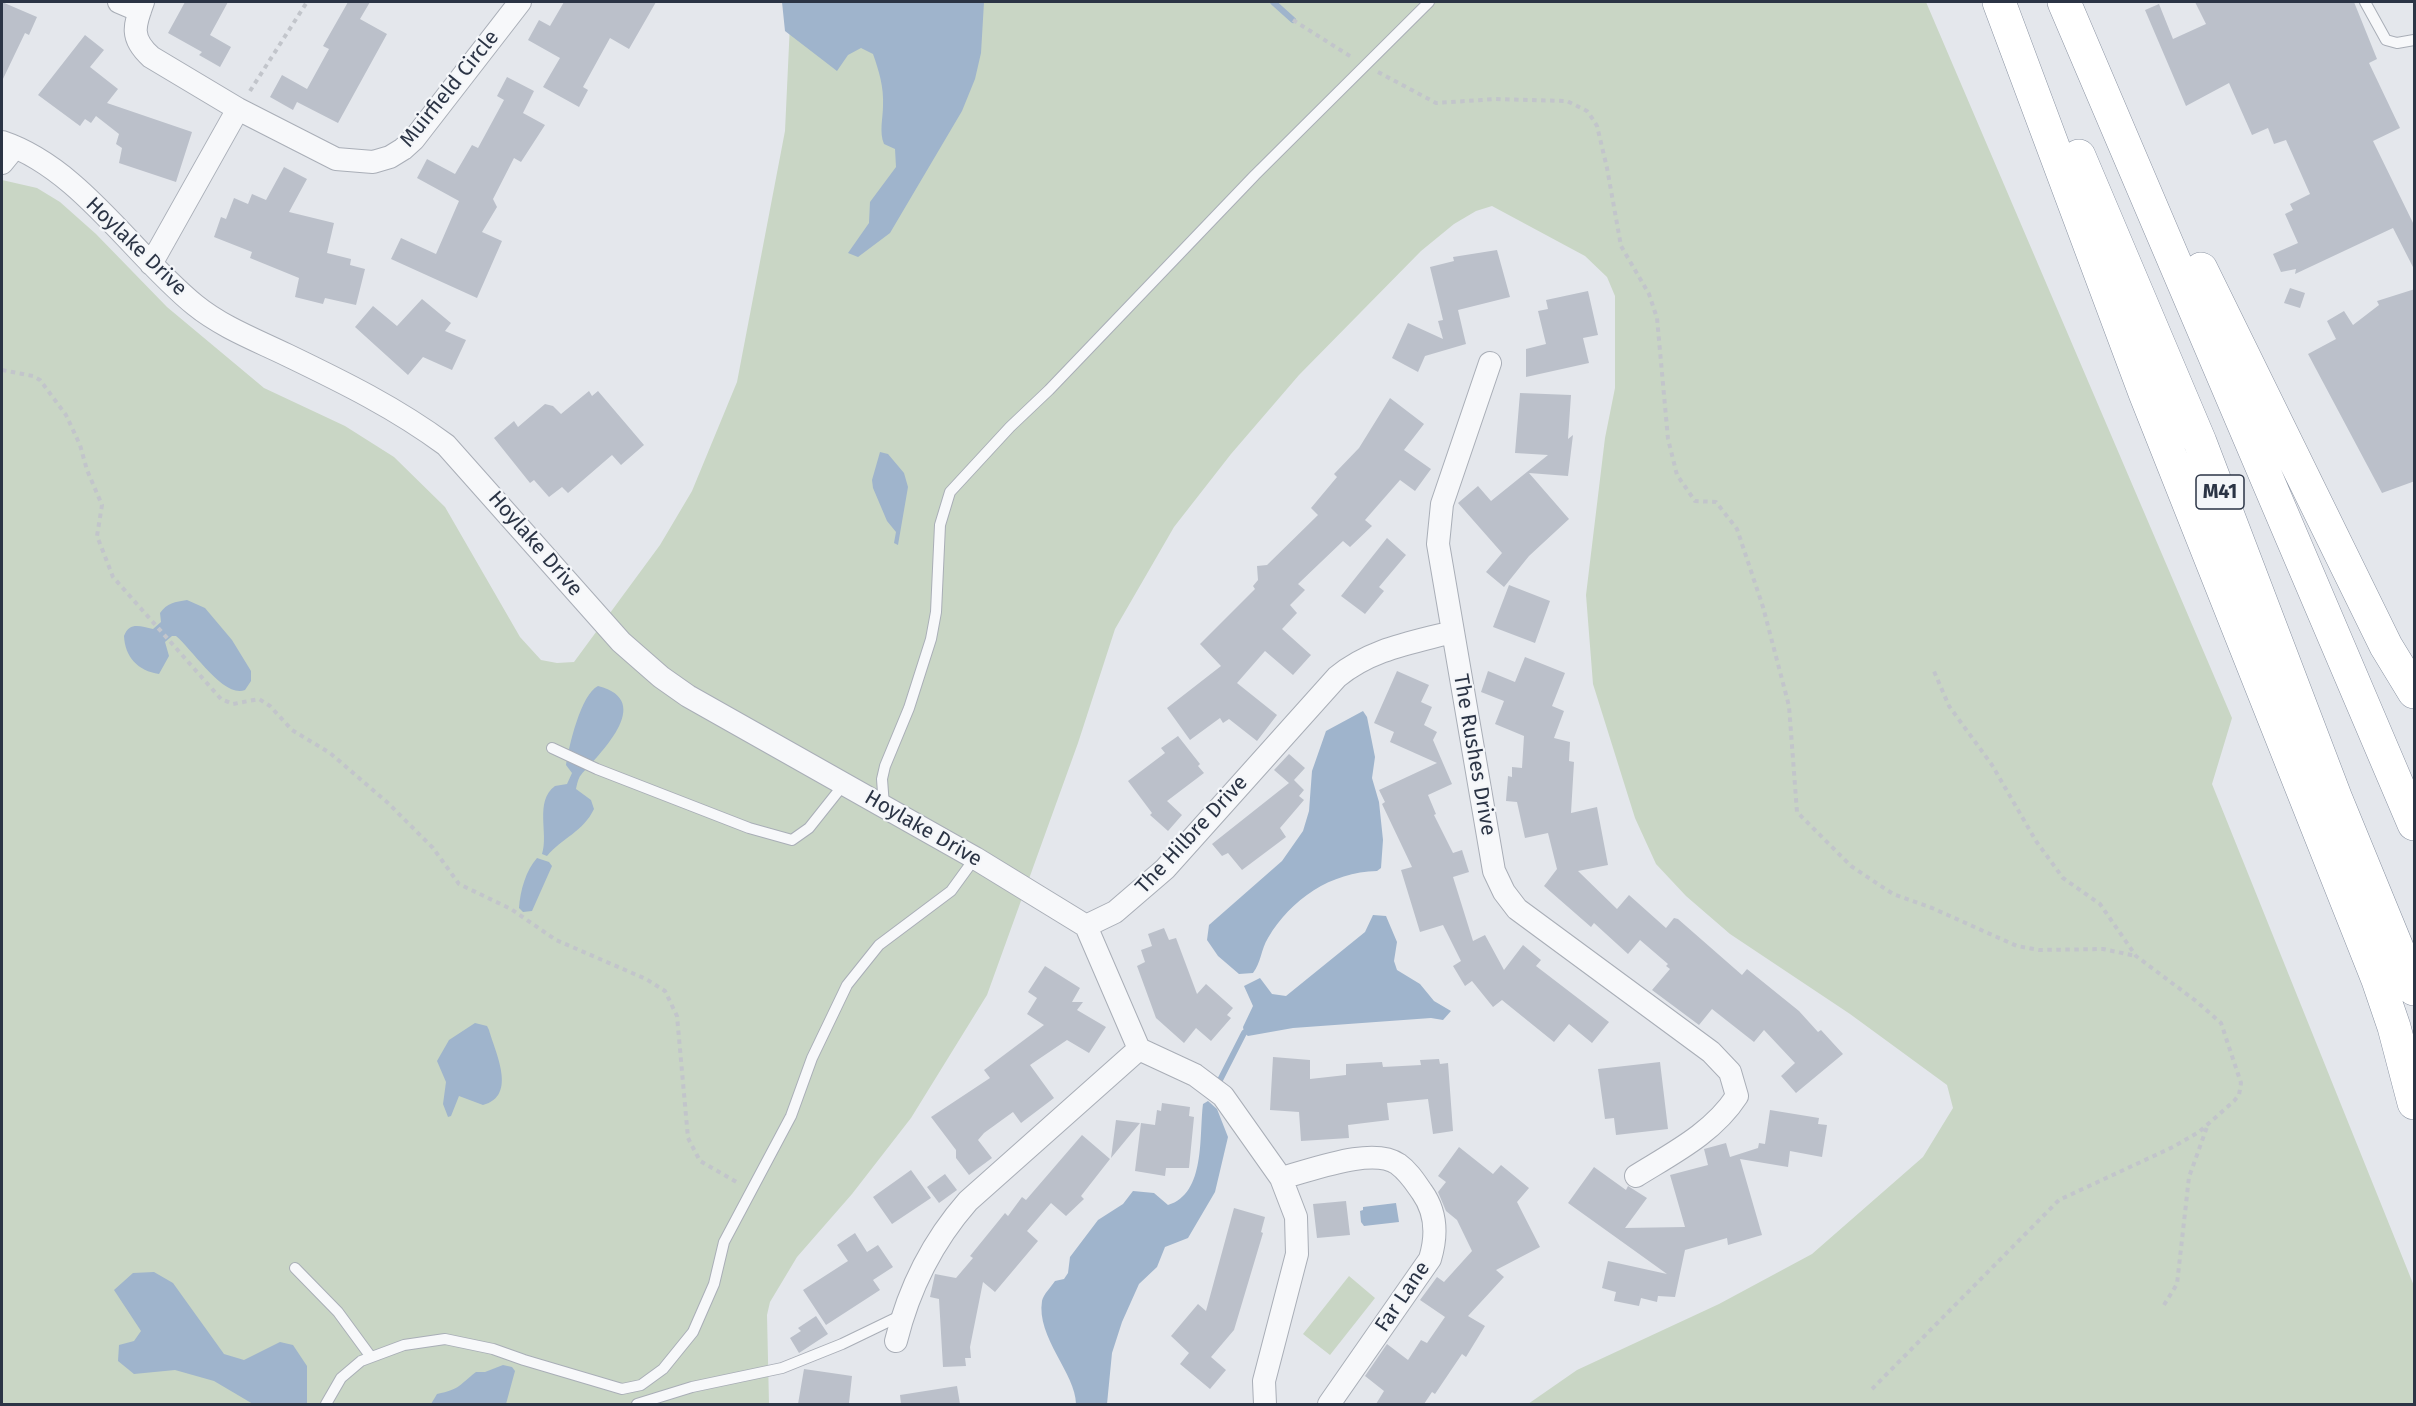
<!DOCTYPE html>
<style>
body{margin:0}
#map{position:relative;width:2416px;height:1406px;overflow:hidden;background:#e4e7ec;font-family:"Fira Sans",sans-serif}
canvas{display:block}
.frame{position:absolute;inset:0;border:3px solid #2b3445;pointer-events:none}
</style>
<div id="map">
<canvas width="2416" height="1406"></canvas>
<div class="frame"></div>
</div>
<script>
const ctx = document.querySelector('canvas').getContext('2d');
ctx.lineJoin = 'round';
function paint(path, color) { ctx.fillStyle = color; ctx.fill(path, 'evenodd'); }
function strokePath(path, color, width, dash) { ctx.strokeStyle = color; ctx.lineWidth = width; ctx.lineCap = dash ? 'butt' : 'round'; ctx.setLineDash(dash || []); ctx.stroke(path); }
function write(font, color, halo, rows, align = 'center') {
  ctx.font = font + ' "Fira Sans",sans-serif'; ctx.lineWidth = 4.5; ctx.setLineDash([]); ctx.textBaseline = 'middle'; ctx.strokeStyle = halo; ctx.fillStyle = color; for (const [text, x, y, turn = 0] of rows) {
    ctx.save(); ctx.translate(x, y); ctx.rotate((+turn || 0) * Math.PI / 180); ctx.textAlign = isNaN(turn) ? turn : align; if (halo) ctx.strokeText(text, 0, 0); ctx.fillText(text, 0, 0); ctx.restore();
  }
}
const green = new Path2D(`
 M791,2H1926L2232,718L2212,784L2414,1286V1404H1528L1577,1370L1719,1304L1812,1254L1923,1157L1953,1108L1947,1085L1850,1014L1730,934L1686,896L1656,864L1635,818L1593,684L1586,595L1605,438L1615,388V296L1607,277L1585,256L1492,206L1476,211L1454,224L1421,251L1299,375L1231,454L1174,527L1115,629L1078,743L987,995L911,1118L852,1194L797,1257L770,1302L767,1315L769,1404H2V180L37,188L60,202L96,234L167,307L264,388L345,426L394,457L445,507L520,637L541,660L557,663L574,662L660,545L692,491L737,382L785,131Z
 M1349,1276L1375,1298L1330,1355L1303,1334Z`);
const water = new Path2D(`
 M782,2H984L981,53L975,79L962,111L890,233L858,257L848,253L869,223L870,202L896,167L895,149L884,144C879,132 883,118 883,106C884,87 879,71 873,54L861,48L848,55L837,71L785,31Z
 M880,452L888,454L904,473L908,487L898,545L894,543L896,532L887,521L873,488L872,480Z
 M187,600L205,608L232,640L251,671V681L245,690C224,699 192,649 176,636H172L165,642L169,656L159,674C138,671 125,657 124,636C130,621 141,627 153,629L161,622L160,613C167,603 175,602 187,600Z
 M598,686C657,701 597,756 581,775C578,778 577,785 576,789L591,800L594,809C583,832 562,838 547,856L542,854C549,834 534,801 555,786L567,784L572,773L566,765C569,746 581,694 598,686Z
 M1363,711L1367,717L1375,757L1372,778L1379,802L1383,840L1381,868L1377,871C1331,872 1291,899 1268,938C1261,949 1261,963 1253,973L1239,974L1218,956L1207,940L1209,925L1282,861L1303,831L1309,811L1312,771L1326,731Z
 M537,858L549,862L552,866L532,911L523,912L519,908C520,891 526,870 537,858Z
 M1373,915L1386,916L1397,942L1394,961L1397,970L1420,984L1434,1001L1451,1011L1443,1020L1431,1018L1293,1028L1248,1036L1244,1033L1243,1027L1253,1006L1244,986L1260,978L1272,994L1286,996L1365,932Z
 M475,1023L487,1026L489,1030C495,1052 518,1096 483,1105L459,1096L451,1116L448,1117L443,1104L446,1082L437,1061L449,1040Z
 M1208,1101L1217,1109L1228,1137L1215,1192L1188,1238L1165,1247L1157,1267L1139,1284L1122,1322L1112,1353L1107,1404H1076C1076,1374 1036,1337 1042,1301C1043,1295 1051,1287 1055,1281L1064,1279L1068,1273L1070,1257L1098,1220L1123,1204L1133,1191L1154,1193L1168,1205C1206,1194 1199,1135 1203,1104Z
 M1396,1203L1399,1222L1364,1226L1361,1222L1360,1211L1363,1210V1207Z
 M154,1272L173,1283L224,1354L244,1360L280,1342L293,1345L307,1366V1404H253L214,1381L175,1370L134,1374L118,1361L119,1345L134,1341L141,1331L114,1290L133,1273Z
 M503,1365L512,1367L515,1371L506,1404H431L437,1394C461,1389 459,1385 476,1372H485Z`);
const stream = new Path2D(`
 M1273,2L1293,20
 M1217,1086L1244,1033`);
const building = new Path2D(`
 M2,2L37,17L29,35L25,33L2,81Z
 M185,2H228L210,35L231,47L220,67L199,55L202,52L168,33Z
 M348,2H370L360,19L387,34L338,123L297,102L293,110L270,97L282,75L307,89L329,49L323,46Z
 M564,2H656L629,49L610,38L583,87L588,90L579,107L543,87L560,58L528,40L539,20L550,26Z
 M2195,2H2354L2377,59L2369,63L2400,128L2373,141L2415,227V271L2393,228L2295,274L2296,269L2281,272L2273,254L2298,243L2285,214L2293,210L2290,204L2310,194L2286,140L2274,144L2268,128L2252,135L2229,83L2186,106L2145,10L2159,4L2173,39L2206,24Z
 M85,35L104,50L90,67L118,89L107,103L192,132L176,182L119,163L122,148L116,144L119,134L96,116L91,123L85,119L80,126L38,95Z
 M507,77L534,91L523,113L545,125L521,162L514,158L493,199L497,207L482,232L502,241L477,298L391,259L401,238L436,254L459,201L417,178L427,159L455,174L472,145L478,148L504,100L497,96Z
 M284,167L307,179L289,212L334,223L327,253L351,259L350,265L365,269L356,305L325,298L323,304L295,297L299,278L250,258L252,252L214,237L221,217L226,219L234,198L248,204L252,194L266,200Z
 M1497,250L1510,297L1458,310L1466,344L1425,356L1418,372L1392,358L1408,323L1443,339L1438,321L1443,320L1430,267L1454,261L1453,257Z
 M2290,288L2305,293L2300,308L2284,303Z
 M2415,289V481L2382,493L2308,354L2336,339L2327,321L2344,311L2353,325L2379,305L2377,301Z
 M1588,291L1598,335L1583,338L1589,363L1526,377V349L1546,344L1538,311L1548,309L1546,300Z
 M422,299L451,323L445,331L466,340L452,370L423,357L408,375L355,327L373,306L397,326Z
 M589,391L592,396L598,391L644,445L621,465L612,455L568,493L562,487L549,497L534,480L530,483L494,438L514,421L518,427L545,404L553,406L561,414Z
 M1520,393L1571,395L1568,439L1573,435L1568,476L1529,473L1569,519L1529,556L1504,587L1486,572L1502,553L1458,503L1478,486L1491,501L1548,455L1515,453Z
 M1390,398L1424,424L1404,450L1431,469L1415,491L1400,480L1365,520L1372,526L1350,547L1343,541L1298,584L1305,590L1290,605L1297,613L1282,629L1311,655L1293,675L1265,651L1237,683L1277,715L1257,741L1229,719L1223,723L1220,718L1190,740L1167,708L1221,666L1200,644L1255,589L1253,586L1258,580L1257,566L1267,565L1318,515L1311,508L1337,477L1334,474L1359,448Z
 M1387,538L1406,555L1379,587L1384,591L1365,614L1341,596Z
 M1509,585L1550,601L1535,643L1493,627Z
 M1525,657L1565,673L1552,706L1564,711L1554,738L1570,742L1569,761L1574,762L1571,813L1597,807L1608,865L1578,871L1617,909L1629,895L1666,928L1674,918L1678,919L1742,975L1747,969L1799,1011L1818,1032L1821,1030L1843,1054L1796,1093L1781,1076L1795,1063L1764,1030L1754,1042L1712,1009L1699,1025L1652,990L1670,969L1666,966L1668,964L1640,940L1628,954L1594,923L1591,927L1544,886L1557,869L1548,833L1525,838L1517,802L1506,801L1508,776L1512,777V767L1522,768L1524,736L1495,724L1504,701L1481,692L1488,671L1515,682Z
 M1397,671L1429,685L1421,702L1432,707L1424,725L1437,732L1433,740L1452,784L1428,795L1436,814L1434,815L1453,853L1462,850L1469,872L1453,877L1473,941L1485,935L1504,970L1523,945L1541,960L1536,966L1609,1022L1592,1043L1569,1024L1554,1042L1502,1000L1493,1007L1472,981L1465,986L1453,966L1461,961L1443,925L1420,932L1401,870L1412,867L1382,804L1385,802L1379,790L1437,763L1390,742L1394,732L1374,723Z
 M1178,736L1200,764L1198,766L1204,773L1167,801L1182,815L1168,831L1150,815L1152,813L1128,781L1165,753L1161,748Z
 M1289,754L1305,768L1294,780L1304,790L1299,796L1304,800L1280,828L1286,837L1242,870L1228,853L1222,856L1212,844L1289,783L1274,770Z
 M1164,928L1169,940L1176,938L1197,994L1206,984L1233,1008L1227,1015L1231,1018L1211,1041L1196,1028L1184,1043L1156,1018L1137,966L1145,962L1141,950L1152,946L1148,934Z
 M1045,966L1080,988L1072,1002H1083L1077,1010L1106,1027L1089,1053L1067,1040L1030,1065L1054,1098L1021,1123L1013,1112L984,1133L978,1140L992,1158L969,1175L956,1158V1150L931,1117L990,1078L984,1070L1044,1025L1027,1014L1037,998L1028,992Z
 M1273,1057L1310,1060V1079L1346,1075V1064L1382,1062L1383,1067L1421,1065L1420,1060L1439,1059L1440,1064L1448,1063L1453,1131L1433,1134L1428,1099L1387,1103L1389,1120L1348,1125L1349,1138L1301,1141L1299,1112L1270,1110Z
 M1660,1062L1668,1129L1616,1135L1614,1118L1605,1119L1598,1069Z
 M1162,1103L1190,1107L1189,1116L1194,1117L1189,1168H1166L1165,1176L1135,1171L1141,1123L1155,1125L1157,1110L1161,1111Z
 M1770,1110L1819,1118L1818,1124L1827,1125L1822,1157L1790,1151L1788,1167L1740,1159L1762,1235L1728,1245L1727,1238L1685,1250L1675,1297L1658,1296L1657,1302L1641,1298L1639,1306L1614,1301L1616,1292L1602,1288L1608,1261L1667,1274L1568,1203L1594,1167L1626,1190L1628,1186L1647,1198L1625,1228L1685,1227L1670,1175L1708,1165L1704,1149L1726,1143L1730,1157L1758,1148L1759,1143L1765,1144Z
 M1116,1120L1140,1123L1111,1158Z
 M1082,1135L1110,1159L1081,1196L1084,1199L1066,1216L1051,1203L1027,1231L1038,1241L995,1292L983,1282L970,1347L971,1358H965L966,1366L943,1367L939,1299L930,1297L935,1274L956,1278L973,1258L970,1256L1005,1213L1008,1216L1022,1197L1026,1200Z
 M1459,1147L1493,1174L1501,1165L1529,1188L1517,1202L1540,1247L1496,1270L1504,1277L1468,1316L1485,1326L1466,1357L1462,1354L1435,1394L1432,1392L1424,1404H1376L1384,1391L1365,1376L1387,1344L1408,1360L1421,1340L1427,1343L1445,1317L1420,1300L1437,1277L1444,1282L1472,1251L1457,1220L1446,1211L1438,1192L1446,1182L1438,1176Z
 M911,1170L931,1198L892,1224L873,1197Z
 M945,1174L957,1190L939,1203L927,1187Z
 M1346,1201L1350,1235L1317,1238L1313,1204Z
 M1234,1208L1265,1217L1261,1232L1263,1233L1234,1330L1211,1357L1226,1370L1210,1389L1180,1364L1189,1353L1171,1336L1198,1304L1206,1311Z
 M855,1233L867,1252L878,1245L893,1267L873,1280L880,1290L826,1325L803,1290L848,1261L837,1245Z
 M816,1316L828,1334L799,1353L790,1338L801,1331L798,1328Z
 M804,1369L852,1376L849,1403L798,1404Z
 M957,1386L960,1404H901L900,1395Z`);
const path = new Path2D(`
 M1293,20L1353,58
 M1378,72L1436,103L1496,99L1567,101L1587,111L1592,118L1597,126L1607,168L1621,246L1649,294L1657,318L1668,439L1677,475L1695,501L1716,502L1737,529L1763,607L1789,706L1797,812L1851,866L1893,894L1932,908L2017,946L2039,950L2103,949L2136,956
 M250,91L307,2
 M2,370L33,376L40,380L66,415L80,445L87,470L102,505L97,536L113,577L221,699L233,704L259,699L270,706L292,730L330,753L388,803L433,848L459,884L511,909L556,940L646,979L665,991L677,1016L688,1138L700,1161L740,1184
 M2164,1305L2177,1284L2189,1177L2207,1127
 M1872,1389L2059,1200L2173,1147L2199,1132L2234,1101L2239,1095L2241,1083L2221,1023L2196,1001L2136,956L2100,904L2063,878L2036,841L1992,765L1949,706L1933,669`);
const lane = new Path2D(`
 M2365,2L2386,40L2397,43L2414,40
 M552,748L597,769L749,828L792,840L809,828L844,784
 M884,806L882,779L885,766L909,708L931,639L936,612L940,525L950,492L1010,427L1049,390L1255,175L1429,2
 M295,1268L338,1312L371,1357
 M326,1404L341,1378L361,1361L404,1345L445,1339L493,1349L524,1360L622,1389L641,1385L663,1369L693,1332L714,1284L724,1242L791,1116L812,1058L847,985L879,945L951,891L975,858
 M637,1404L692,1387L782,1368L842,1344L900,1316`);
const street = new Path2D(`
 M119,2L140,11
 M143,2C134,26 130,38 151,57L238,109L336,159L373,162L390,157L403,149L414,139L520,2
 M2,142C80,168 133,255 195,305C222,327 256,340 287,355C343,382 396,408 446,445L621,642L661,677L688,696L975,858L1086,926
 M2,163L15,147
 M151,264L238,109
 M1490,363L1442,504L1438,544L1494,871L1504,892L1517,909L1711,1052L1730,1072L1737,1096C1713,1133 1673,1153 1636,1176
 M1086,926L1115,912L1165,869L1337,677C1371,649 1411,643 1452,632
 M1139,1049L1195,1075L1223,1096L1281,1178L1296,1217L1297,1254L1264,1381L1265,1404
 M1281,1178C1310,1171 1372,1146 1398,1164C1409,1172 1415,1182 1422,1192C1437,1213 1437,1236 1430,1259L1329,1404
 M896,1341C909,1288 932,1242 968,1201L1139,1049L1086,926`);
const highway = new Path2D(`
 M1999,2L2145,393L2378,980L2394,1027L2414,1103
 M2064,2L2414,824
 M2079,156L2200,442L2336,799L2414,989
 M2201,269L2386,646L2414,692`);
const shields = [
 [2220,492,48]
];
const shieldNames = [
 ["M41",2220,492]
];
const streetNames = [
 ["Muirfield Circle",450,89,-51],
 ["Hoylake Drive",136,247,44],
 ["Hoylake Drive",535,544,49],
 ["The Rushes Drive",1474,755,80],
 ["Hoylake Drive",923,829,30],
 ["The Hilbre Drive",1192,835,-47],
 ["Far Lane",1403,1297,-56]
];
paint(green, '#c9d6c5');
paint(water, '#9fb4cc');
strokePath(stream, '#9fb4cc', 6);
paint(building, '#bbc0ca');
strokePath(lane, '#a9aeb7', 12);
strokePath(street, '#a9aeb7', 24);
strokePath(highway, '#8b94a3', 34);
strokePath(path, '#c2c5cb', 4, [4.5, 4.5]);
strokePath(lane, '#f7f8fa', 10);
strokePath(street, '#f7f8fa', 22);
strokePath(highway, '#fff', 33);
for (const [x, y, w] of shields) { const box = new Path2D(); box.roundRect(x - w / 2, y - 17, w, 34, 4.5); ctx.fillStyle = '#f4f6f9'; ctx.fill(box); strokePath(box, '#2b3445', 1.5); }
write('bold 20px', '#2b3445', null, shieldNames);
write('21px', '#2b3445', '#f4f6f9', streetNames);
</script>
